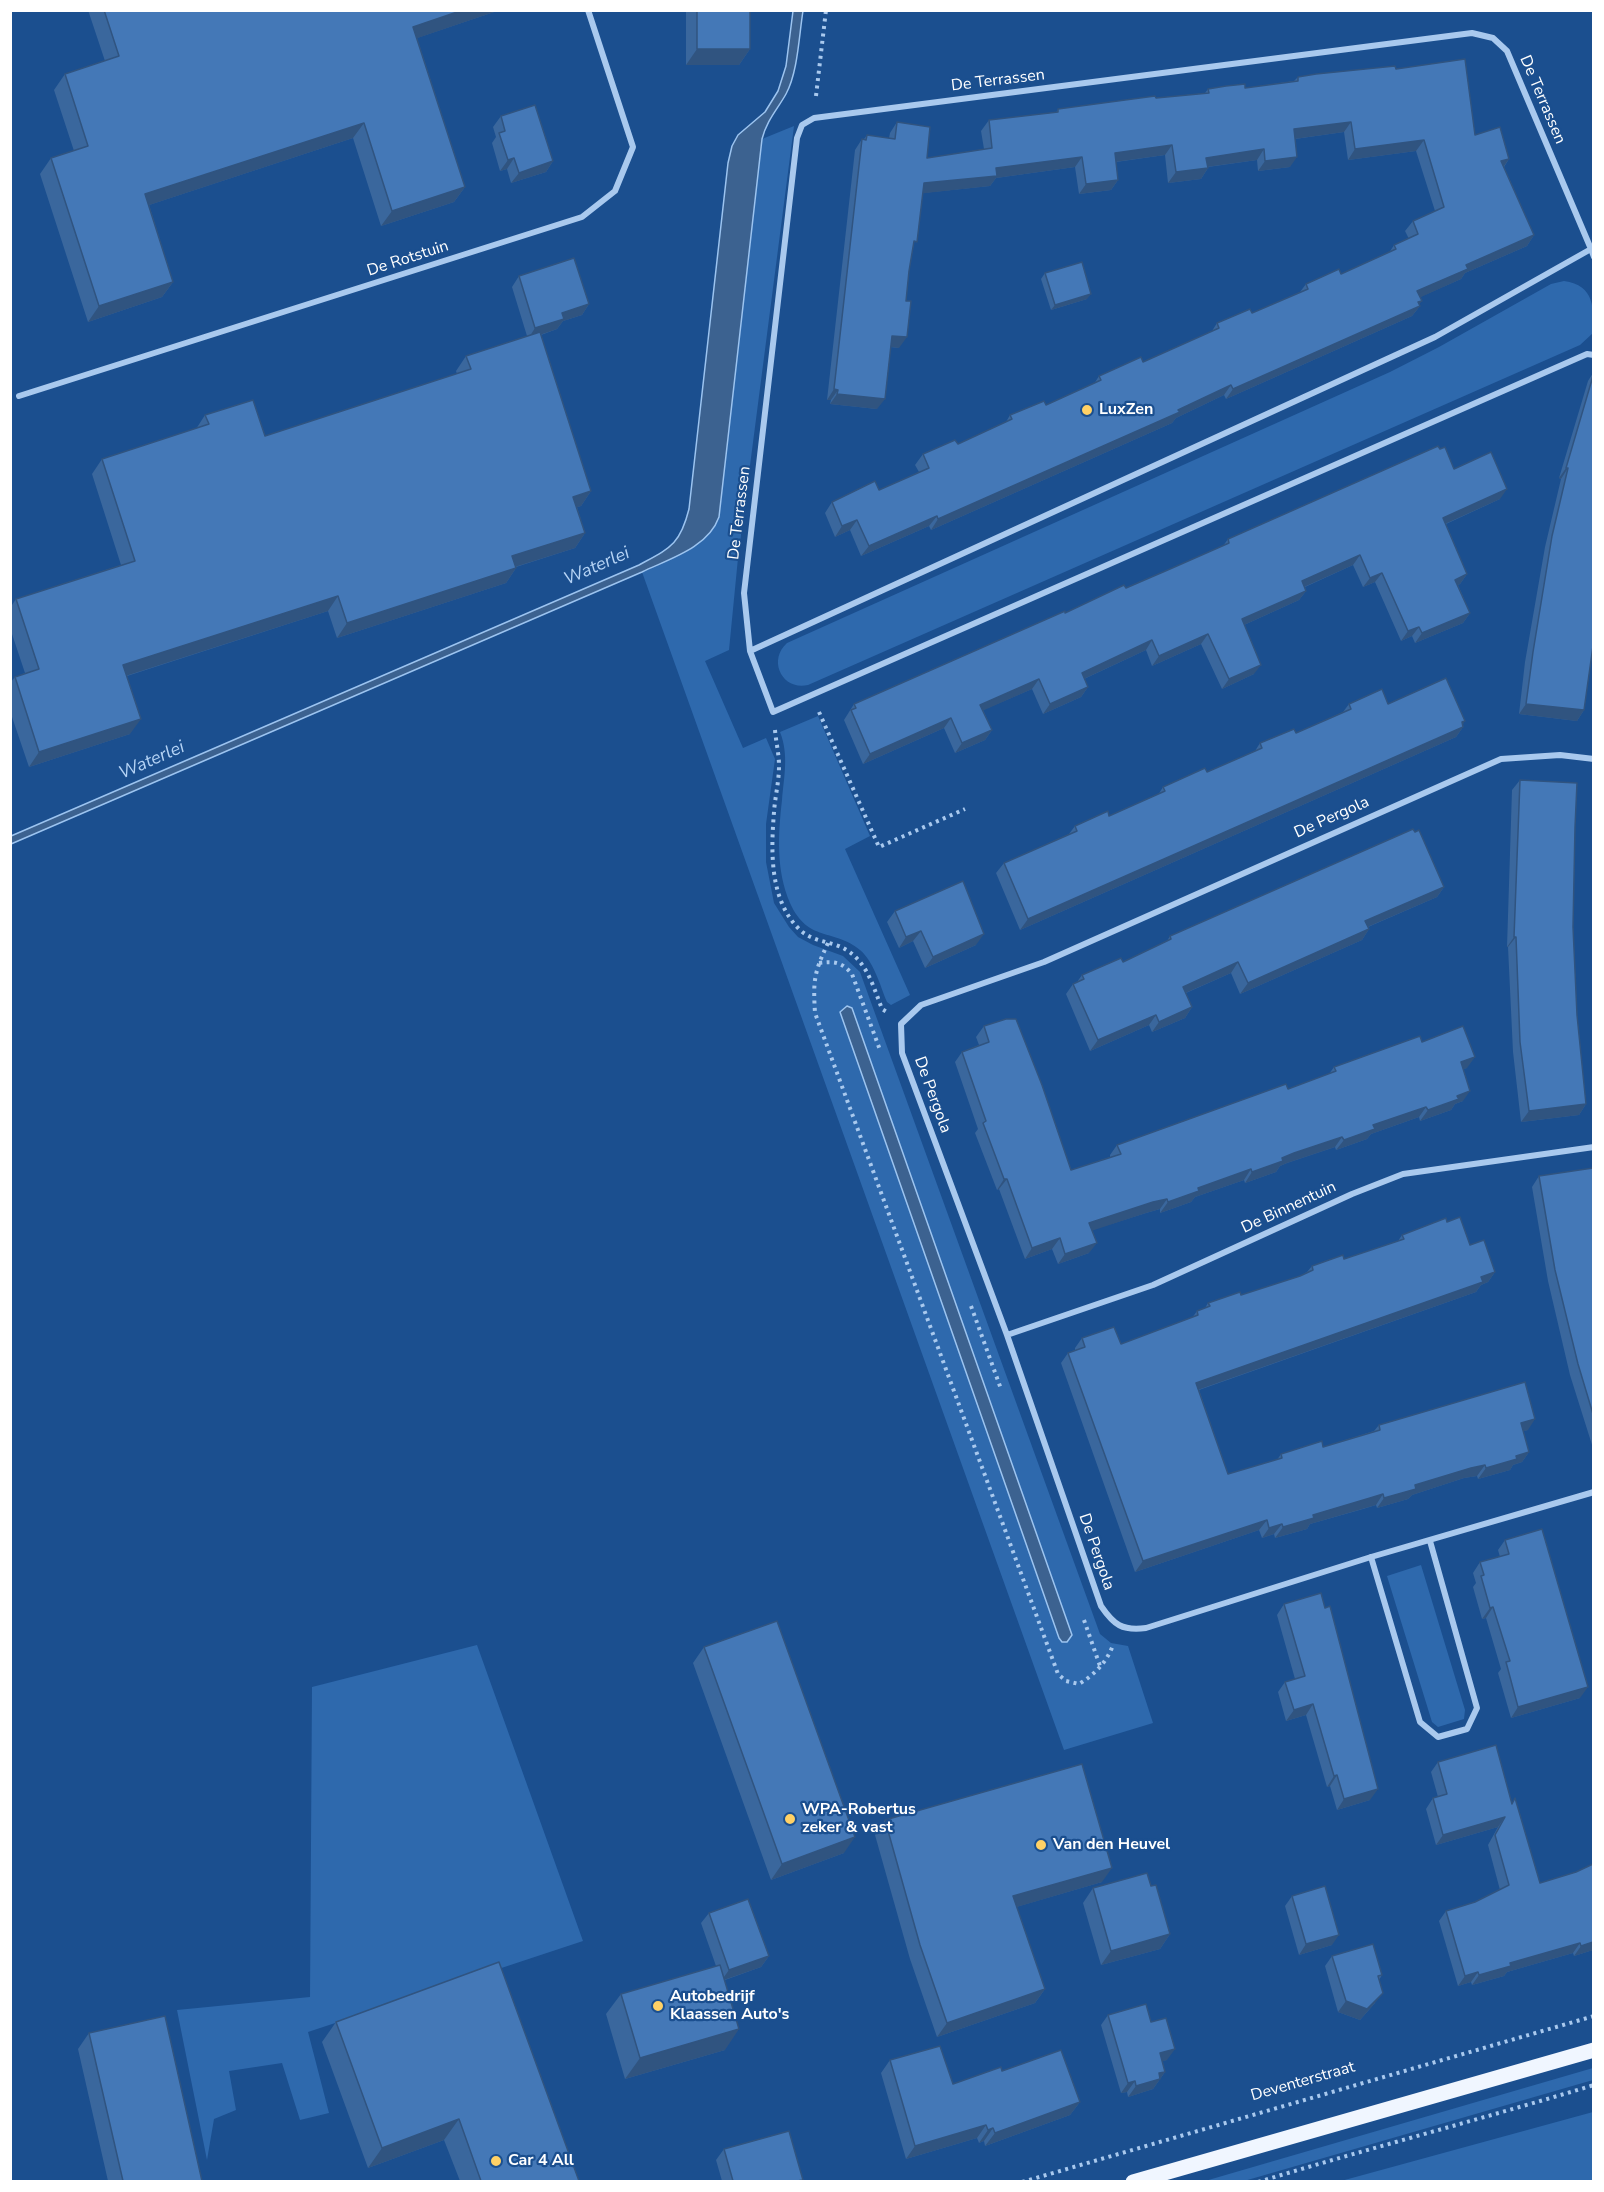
<!DOCTYPE html>
<style>
body{margin:0}
#map{position:relative;width:1604px;height:2192px;overflow:hidden;background:#1b4f8f;font-family:"Nunito Sans",sans-serif}
canvas{display:block}
.frame{position:absolute;inset:0;border:12px solid #fff;pointer-events:none}
</style>
<div id="map">
<canvas width="1604" height="2192"></canvas>
<div class="frame"></div>
</div>
<script>
const ctx = document.querySelector('canvas').getContext('2d');
ctx.lineJoin = 'round';
function paint(path, color) { ctx.fillStyle = color; ctx.fill(path, 'evenodd'); }
function strokePath(path, color, width, dash) { ctx.strokeStyle = color; ctx.lineWidth = width; ctx.lineCap = dash ? 'butt' : 'round'; ctx.setLineDash(dash || []); ctx.stroke(path); }
function write(font, color, halo, rows, align = 'center') {
  ctx.font = font + ' "Nunito Sans",sans-serif'; ctx.lineWidth = 4.5; ctx.setLineDash([]); ctx.textBaseline = 'middle'; ctx.strokeStyle = halo; ctx.fillStyle = color; for (const [text, x, y, turn = 0] of rows) {
    ctx.save(); ctx.translate(x, y); ctx.rotate((+turn || 0) * Math.PI / 180); ctx.textAlign = isNaN(turn) ? turn : align; if (halo) ctx.strokeText(text, 0, 0); ctx.fillText(text, 0, 0); ctx.restore();
  }
}
const green = new Path2D(`
 M794,126L738,558L729,650L705,661L743,748L766,738L775,759L766,824V862L774,903L789,927L798,937L813,945L843,956L860,972L1100,1634L1111,1643L1128,1646L1153,1723L1064,1750L642,572L687,550L719,518L762,139Z
 M1564,281C1595,285 1594,309 1593,333L1580,345L808,685C783,691 767,661 787,643L1390,372L1439,347L1551,284Z
 M818,716L870,836L845,849L910,995L891,1005L887,1002C880,985 874,962 860,950C834,928 808,943 790,903C776,870 778,835 782,800C784,776 789,755 780,732Z
 M1421,1565L1465,1710L1464,1719L1438,1727L1432,1722L1387,1576Z
 M477,1645L583,1941L308,2032L329,2113L300,2120L282,2063L229,2071L236,2110L214,2119L207,2160L177,2010L310,1997L312,1687Z
 M1593,2068V2080L1244,2181H1205Z
 M1593,2112V2181H1341Z`);
const water = new Path2D(`
 M793,11H803C799,35 798,72 786,94C777,110 767,120 762,139L719,517C708,548 669,559 642,572L11,844V836L639,565C670,548 680,545 689,509L728,163L732,146L738,135L765,112L778,91L786,66Z
 M847,1006L852,1008L1072,1635L1067,1642H1062L1059,1638L840,1012Z`);
const path = new Path2D(`
 M816,96L826,10
 M819,712L879,847L965,809
 M775,730C776,742 779,754 779,766C779,782 775,797 774,812C771,850 769,899 799,929C809,939 823,941 836,945C865,955 872,983 882,1009L887,1012
 M828,943C814,973 813,980 815,1013L1058,1674L1066,1681L1079,1684C1094,1675 1107,1662 1113,1645
 M819,963C834,961 842,962 852,974L880,1050
 M971,1306L1001,1389
 M1084,1620L1100,1666
 M1022,2182L1594,2016
 M1258,2182C1370,2148 1482,2119 1594,2085`);
const street = new Path2D(`
 M1594,257L1591,249L1435,337L750,651L773,712L1587,354L1594,355
 M19,396L582,217L615,191L633,147L588,10
 M750,651L744,593L797,138L802,125L814,118L1472,33L1493,38L1507,51L1591,249
 M1594,759L1560,755L1501,759L1044,962L921,1005L901,1024L902,1053L1007,1335L1101,1606C1114,1625 1122,1631 1146,1628L1371,1557L1594,1492
 M1007,1335L1153,1285L1352,1194L1403,1174L1594,1147
 M1371,1557L1420,1722L1438,1737L1467,1729L1477,1708L1430,1541`);
const primary = new Path2D(`
 M1133,2182L1594,2050`);
const wall = new Path2D(`
 M88,10H495L494,12L417,38L465,187L454,202L381,226L353,138L149,205L173,282L162,297L88,322L40,174L51,158L74,151L54,90L65,74L105,61Z
 M686,10H750V49L739,65H686Z
 M1396,69L1475,135L1509,159L1504,167L1534,235L1527,246L1465,273L1461,279L1420,297V306L1412,316L1226,399L1224,395L1176,418L1172,423L931,530L929,526L861,556L850,530L835,537L825,513L832,502L879,490L919,472L915,465L923,454L958,444L1006,422L1010,415L1046,405L1094,384L1099,376L1143,362L1212,331L1217,323L1252,313L1300,292L1306,284L1341,274L1389,253L1394,245L1409,239L1405,231L1413,221L1435,211L1416,151L1348,160L1344,132L1295,139L1290,167L1258,171L1257,160L1208,167V168L1201,179L1168,183L1165,155L1116,162L1118,180L1111,190L1079,194L1075,167L996,178L990,186L923,193L909,271L899,348L890,347L877,409L830,404L831,400H827L855,150L862,139H864L867,135L889,138L890,133L897,122L927,158L984,149L981,131L989,120L1056,113L1058,109L1156,98L1205,93L1208,89L1245,88L1294,81L1298,77Z
 M501,116L553,161L546,172L511,183L507,169L500,171L492,143L496,137L493,127Z
 M1045,273L1087,299L1051,310L1041,279Z
 M519,276L589,304L582,315L563,321L557,329L541,335L591,491L581,506L577,507L585,533L575,548L516,567V568L506,583L337,638L328,611L127,676L130,734L29,767L10,711V683L15,677L25,673L10,628V608L16,599L121,565L92,474L102,459L196,429L205,415L265,436L457,374L456,371L466,356L527,336L512,287Z
 M1593,373V646L1584,710L1577,721L1519,714L1525,662L1545,547L1561,479L1559,478L1588,381Z
 M1440,449L1454,469L1500,499L1446,524L1467,574L1460,584L1458,585L1470,613L1463,623L1415,643L1412,636L1401,641L1375,582L1363,587L1353,565L1305,587L1306,591L1299,600L1244,625L1254,674L1222,689L1201,644L1152,666L1146,650L1084,679L1088,687L1081,697L1043,714L1032,689L983,710L992,730L985,740L955,753L944,728L863,764L844,720L854,704L1223,546L1228,539Z
 M1349,704H1388L1463,725V727L1456,737L1020,930L996,873L1004,863L1069,834L1075,826L1109,816L1158,795L1163,787L1207,772L1255,751L1260,743L1296,733L1343,712Z
 M1520,780L1575,827L1573,927L1577,1015L1586,1104L1579,1115L1521,1122L1513,1052L1508,947H1507L1512,790Z
 M1444,887L1437,897L1368,927L1369,929L1362,940L1240,994L1231,973L1186,993L1192,1007L1185,1018L1152,1032L1149,1025L1090,1051L1066,994L1073,984L1077,982L1082,975L1123,962L1167,941L1170,936Z
 M895,911L976,945L925,968L913,941L899,948L887,922Z
 M984,1026L1071,1170L1110,1157V1155L1117,1145L1288,1089L1329,1074L1334,1067L1422,1042L1467,1068L1463,1069V1101L1455,1104L1451,1110L1420,1121L1419,1117L1371,1134L1367,1139L1336,1150L1335,1147L1287,1163L1280,1166L1276,1172L1245,1183L1244,1180L1195,1197L1191,1202L1160,1213V1209L1146,1213L1092,1230L1089,1253L1058,1264L1052,1249L1025,1259L999,1189L997,1190L975,1133L978,1129L955,1062L962,1052L979,1045L976,1037Z
 M1593,1168V1448L1570,1375L1548,1281L1532,1187L1539,1176Z
 M1447,1222L1495,1272L1488,1282L1481,1285L1476,1292L1199,1390L1228,1474L1277,1460L1281,1454L1323,1447L1374,1431L1379,1425L1528,1430L1523,1431L1529,1452L1522,1462L1513,1465L1510,1470L1478,1479L1477,1476L1464,1478L1412,1495L1408,1499L1377,1508L1376,1505L1363,1509L1310,1524L1307,1529L1275,1538L1274,1534L1262,1538L1259,1530L1135,1572L1061,1363L1068,1353L1075,1350V1348L1082,1338L1121,1344L1192,1318L1197,1311L1205,1308L1208,1303L1241,1295L1300,1276L1307,1272L1312,1266L1344,1259L1398,1241L1402,1235Z
 M1505,1540L1580,1698L1511,1718L1498,1673L1501,1669L1486,1618L1482,1619L1473,1587L1476,1583L1473,1573L1480,1562L1500,1557L1498,1550Z
 M1284,1604L1370,1800L1337,1810L1330,1786L1327,1787L1306,1715L1286,1721L1278,1692L1285,1682L1295,1679L1277,1615Z
 M704,1647L844,1853L771,1880L693,1663Z
 M1438,1762L1512,1803L1515,1798L1540,1883L1593,1950L1574,1956L1573,1953L1507,1972L1504,1976L1472,1985L1471,1982L1458,1986L1439,1921L1446,1911L1475,1902L1500,1890L1488,1845L1498,1827L1436,1845L1426,1809L1433,1798L1438,1797L1431,1772Z
 M885,1820L1102,1882L1016,1907L1045,1989L1035,2003L937,2037L910,1959L875,1835Z
 M1151,1886L1170,1934L1160,1949L1101,1965L1083,1903L1093,1888Z
 M1292,1896L1332,1945L1299,1955L1285,1906Z
 M709,1913L769,1956L761,1967L725,1980V2050L625,2079L606,2014L621,1994L716,1966L701,1923Z
 M1332,1956L1382,1975L1379,1980L1375,2003L1360,2020L1338,2012L1325,1966Z
 M1108,2015L1151,2022L1167,2060L1162,2061L1165,2072L1153,2089L1128,2097L1127,2092L1121,2093L1101,2025Z
 M336,2022L579,2181H460L444,2140L368,2168L322,2042Z
 M89,2033L202,2181H108L78,2049Z
 M890,2060L953,2084L1002,2071L1080,2102L1070,2115L985,2146L984,2141L979,2143L977,2138L906,2159L881,2073Z
 M724,2149L803,2180L801,2181H722L716,2160Z`);
const shadedWall = new Path2D(`
 M463,10H495L494,12L403,43L413,27Z
 M697,49H750L739,65H686Z
 M1351,122L1344,132L1287,140L1294,129Z
 M364,123L353,138L134,210L145,194Z
 M1424,140L1416,151L1348,160L1355,149Z
 M1172,145L1165,155L1107,163L1115,153Z
 M1264,149L1257,160L1199,168L1206,158Z
 M1082,157L1075,167L996,178L990,186L917,194L924,183L996,168Z
 M1297,157L1290,167L1258,171L1265,161Z
 M514,158L507,169L500,171L508,160Z
 M1509,159L1502,169L1501,161Z
 M553,161L546,172L511,183L519,173Z
 M1208,168L1201,179L1168,183L1176,172Z
 M1118,180L1111,190L1079,194L1086,184Z
 M465,187L454,202L381,226L392,211Z
 M1534,235L1527,246L1465,273L1461,279L1410,302L1417,291L1466,265Z
 M173,282L162,297L88,322L99,306Z
 M1091,294L1087,299L1051,310L1055,305Z
 M1422,301L1417,307L1420,306L1412,316L1226,399L1233,389Z
 M589,304L582,315L563,321L557,329L528,339L535,328L562,313Z
 M892,336L907,337L899,348L884,346Z
 M1231,385L1224,395L1176,418L1172,423L931,530L938,519Z
 M834,389L838,390L831,400H827Z
 M837,394L885,399L877,409L830,404Z
 M1566,468H1568L1561,479L1559,478Z
 M1507,489L1500,499L1436,528L1443,518Z
 M591,491L581,506L563,511L573,497Z
 M937,516L929,526L861,556L869,546Z
 M857,520L850,530L835,537L842,526Z
 M585,533L575,548L502,571L512,556Z
 M1360,555L1353,565L1295,591L1302,581Z
 M516,568L506,583L337,638L347,623Z
 M1382,573L1375,582L1363,587L1370,578Z
 M1467,574L1460,584L1448,590L1455,580Z
 M1306,591L1299,600L1235,629L1242,619Z
 M338,596L328,611L113,680L123,665Z
 M1470,613L1463,623L1415,643L1422,633Z
 M1419,627L1412,636L1401,641L1408,631Z
 M1208,634L1201,644L1152,666L1159,656Z
 M1152,640L1146,650L1075,683L1082,673Z
 M1261,665L1254,674L1222,689L1229,679Z
 M1039,679L1032,689L973,715L980,705Z
 M1088,687L1081,697L1043,714L1050,704Z
 M1526,704L1584,710L1577,721L1519,714Z
 M951,718L944,728L863,764L870,754Z
 M141,719L130,734L29,767L39,752Z
 M1465,721L1461,728L1463,727L1456,737L1020,930L1028,919Z
 M992,730L985,740L955,753L962,743Z
 M1444,887L1437,897L1358,931L1365,921Z
 M1369,929L1362,940L1240,994L1248,983Z
 M921,931L913,941L899,948L906,937Z
 M984,934L976,945L925,968L933,957Z
 M1514,937H1516L1508,947H1507Z
 M1238,962L1231,973L1176,997L1183,987Z
 M1192,1007L1185,1018L1152,1032L1159,1022Z
 M1156,1015L1149,1025L1090,1051L1098,1040Z
 M1475,1057L1467,1068L1453,1073L1461,1062Z
 M1470,1091L1463,1101L1455,1104L1451,1110L1420,1121L1428,1110L1457,1096Z
 M1586,1104L1579,1115L1521,1122L1529,1111Z
 M1426,1107L1419,1117L1371,1134L1367,1139L1336,1150L1344,1140L1373,1125Z
 M1342,1137L1335,1147L1287,1163L1280,1166L1276,1172L1245,1183L1252,1172L1282,1158L1294,1153Z
 M1251,1169L1244,1180L1195,1197L1191,1202L1160,1213L1168,1202L1198,1188Z
 M1004,1179H1007L999,1189L997,1190Z
 M1167,1199L1160,1209L1146,1213L1082,1234L1089,1223L1153,1202Z
 M1060,1238L1052,1249L1025,1259L1032,1248Z
 M1097,1243L1089,1253L1058,1264L1065,1254Z
 M1495,1272L1488,1282L1481,1285L1476,1292L1189,1393L1196,1383Z
 M1535,1419L1528,1430L1513,1434L1521,1423Z
 M1529,1452L1522,1462L1513,1465L1510,1470L1478,1479L1486,1468L1516,1456Z
 M1485,1465L1477,1476L1464,1478L1412,1495L1408,1499L1377,1508L1384,1498L1415,1485L1471,1468Z
 M1383,1494L1376,1505L1310,1524L1307,1529L1275,1538L1283,1527L1313,1515Z
 M1267,1520L1259,1530L1135,1572L1143,1561Z
 M1282,1524L1274,1534L1262,1538L1269,1528Z
 M1493,1607L1486,1618L1482,1619L1490,1608Z
 M1588,1687L1580,1698L1511,1718L1518,1707Z
 M1313,1704L1306,1715L1286,1721L1294,1710Z
 M1337,1775L1330,1786L1327,1787L1334,1776Z
 M1378,1789L1370,1800L1337,1810L1344,1799Z
 M1505,1817L1498,1827L1436,1845L1443,1835Z
 M855,1837L844,1853L771,1880L782,1864Z
 M1112,1868L1102,1882L1003,1911L1013,1896Z
 M1170,1934L1160,1949L1101,1965L1111,1951Z
 M1339,1935L1332,1945L1299,1955L1306,1944Z
 M1593,1942V1950L1574,1956L1581,1946Z
 M1580,1943L1573,1953L1507,1972L1504,1976L1472,1985L1479,1975L1510,1963Z
 M769,1956L761,1967L721,1981L729,1970Z
 M1478,1972L1471,1982L1458,1986L1465,1976Z
 M1045,1989L1035,2003L937,2037L947,2023Z
 M1383,1993L1375,2003L1360,2020L1338,2012L1346,2001Z
 M739,2029L725,2050L625,2079L640,2058Z
 M1175,2049L1167,2060L1153,2064L1160,2053Z
 M1165,2072L1153,2089L1128,2097L1136,2086L1159,2073Z
 M1135,2081L1127,2092L1121,2093L1128,2083Z
 M1080,2102L1070,2115L985,2146L995,2133Z
 M459,2119L444,2140L368,2168L382,2148Z
 M986,2125L977,2138L906,2159L915,2146Z
 M993,2128L984,2141L979,2143L988,2130Z`);
const building = new Path2D(`
 M104,10H463L413,27L465,187L392,211L364,123L145,194L173,282L99,306L51,158L88,146L65,74L119,56Z
 M697,10H750V49H697Z
 M1465,59L1475,135L1500,127L1509,159L1501,161L1534,235L1466,265L1468,269L1417,291L1422,301L1418,302L1420,306L1233,389L1231,385L1178,410L1180,412L938,519L937,516L869,546L857,520L842,526L832,502L875,481L879,490L929,468L923,454L955,440L958,444L1012,419L1010,415L1044,401L1046,405L1101,380L1099,376L1141,357L1143,362L1219,328L1217,323L1250,309L1252,313L1308,289L1306,284L1339,269L1341,274L1396,249L1394,245L1418,234L1413,221L1444,207L1424,140L1355,149L1351,122L1294,129L1297,157L1265,161L1264,149L1206,158L1208,168L1176,172L1172,145L1115,153L1118,180L1086,184L1082,157L996,168L997,176L924,183L917,242L914,241L909,271L906,301H911L907,337L892,336L885,399L837,394L838,390L834,389L862,139L866,140L867,135L895,139L897,122L930,127L927,158L992,148L989,120L1058,112V109L1155,96L1156,98L1209,93L1208,89L1226,86L1245,84V88L1298,81V77L1316,74L1395,66L1396,69Z
 M535,105L553,161L519,173L514,158L508,160L499,133L505,131L501,116Z
 M574,258L589,304L562,313L564,319L535,328L519,276Z
 M1082,262L1091,294L1055,305L1045,273Z
 M540,332L591,491L573,497L585,533L512,556L516,568L347,623L338,596L123,665L141,719L39,752L15,677L39,669L16,599L135,561L102,459L209,424L205,415L253,400L265,436L471,369L466,356Z
 M1593,376V646L1584,710L1526,704L1533,652L1552,536L1568,468H1566Z
 M1438,446L1440,449L1445,447L1454,469L1491,452L1507,489L1443,518L1467,574L1455,580L1470,613L1422,633L1419,627L1408,631L1382,573L1370,578L1360,555L1302,581L1306,591L1242,619L1261,665L1229,679L1208,634L1159,656L1152,640L1082,673L1088,687L1050,704L1039,679L980,705L992,730L962,743L951,718L870,754L851,710L856,708L854,704L1065,611V613L1124,585L1126,588L1170,569L1229,543L1228,539Z
 M1446,678L1465,721L1462,722L1463,727L1028,919L1004,863L1077,831L1075,826L1108,811L1109,816L1165,791L1163,787L1205,768L1207,772L1262,748L1260,743L1294,729L1296,733L1351,709L1349,704L1382,689L1388,704Z
 M1520,780L1577,783L1575,827L1573,927L1577,1015L1586,1104L1529,1111L1520,1042L1516,937H1514Z
 M1413,829L1415,832L1419,830L1444,887L1365,921L1369,929L1248,983L1238,962L1183,987L1192,1007L1159,1022L1156,1015L1098,1040L1073,984L1084,979L1082,975L1121,958L1123,962L1171,939L1170,936Z
 M963,881L984,934L933,957L921,931L906,937L895,911Z
 M1006,1019H1016L1042,1085L1071,1170L1121,1154L1117,1145L1286,1084L1288,1089L1336,1071L1334,1067L1420,1036L1422,1042L1463,1026L1475,1057L1461,1062L1470,1091L1457,1096L1459,1099L1428,1110L1426,1107L1373,1125L1375,1129L1344,1140L1342,1137L1294,1153L1282,1158L1283,1161L1252,1172L1251,1169L1198,1188L1199,1191L1168,1202L1167,1199L1153,1202L1089,1223L1097,1243L1065,1254L1060,1238L1032,1248L1007,1179H1004L983,1123L986,1121L962,1052L989,1042L984,1026Z
 M1593,1168V1414L1578,1364L1555,1270L1539,1176Z
 M1460,1217L1470,1245L1484,1240L1495,1272L1481,1277L1483,1282L1196,1383L1228,1474L1282,1458L1281,1454L1322,1441L1323,1447L1380,1430L1379,1425L1525,1382L1535,1419L1521,1423L1529,1452L1516,1456L1517,1459L1486,1468L1485,1465L1471,1468L1415,1485L1416,1489L1384,1498L1383,1494L1370,1498L1313,1515L1314,1518L1283,1527L1282,1524L1269,1528L1267,1520L1143,1561L1068,1353L1085,1347L1082,1338L1114,1327L1121,1344L1198,1315L1197,1311L1210,1306L1208,1303L1240,1292L1241,1295L1300,1276L1313,1270L1312,1266L1343,1255L1344,1259L1404,1239L1402,1235L1446,1218L1447,1222Z
 M1542,1529L1588,1687L1518,1707L1506,1662L1510,1661L1493,1607L1490,1608L1481,1576L1484,1575L1480,1562L1509,1554L1505,1540Z
 M1321,1593L1325,1608L1330,1606L1378,1789L1344,1799L1337,1775L1334,1776L1313,1704L1294,1710L1285,1682L1305,1676L1284,1604Z
 M777,1621L855,1837L782,1864L704,1647Z
 M1496,1745L1512,1804L1515,1798L1540,1883L1576,1872L1593,1864V1942L1581,1946L1580,1943L1510,1963L1511,1966L1479,1975L1478,1972L1465,1976L1446,1911L1475,1902L1509,1885L1495,1835L1505,1817L1443,1835L1433,1798L1447,1794L1438,1762Z
 M1082,1764L1112,1868L1013,1896L1045,1989L947,2023L920,1945L885,1820Z
 M1147,1873L1151,1886L1156,1885L1170,1934L1111,1951L1093,1888Z
 M1325,1886L1339,1935L1306,1944L1292,1896Z
 M748,1899L769,1956L729,1970L709,1913Z
 M1373,1944L1382,1975L1378,1976L1383,1993L1367,2009L1346,2001L1332,1956Z
 M499,1962L579,2181H481L459,2119L382,2148L336,2022Z
 M720,1965L739,2029L640,2058L621,1994Z
 M1146,2004L1151,2022L1166,2018L1175,2049L1160,2053L1165,2072L1159,2073L1160,2079L1136,2086L1135,2081L1128,2083L1108,2015Z
 M165,2016L202,2181H123L89,2033Z
 M940,2046L953,2084L1001,2067L1002,2071L1061,2050L1080,2102L995,2133L993,2128L988,2130L986,2125L915,2146L890,2060Z
 M789,2131L803,2180L797,2181H733L724,2149Z`);
const markers = [
 [1087,410,6,"#ffd166"],
 [790,1819,6,"#ffd166"],
 [1041,1845,6,"#ffd166"],
 [658,2006,6,"#ffd166"],
 [496,2161,6,"#ffd166"]
];
const streetNames = [
 ["De Terrassen",998,81,-7],
 ["De Terrassen",1542,100,67],
 ["De Rotstuin",408,259,-18],
 ["De Terrassen",740,513,-83],
 ["De Pergola",1332,818,-24],
 ["De Pergola",932,1095,70],
 ["De Binnentuin",1289,1208,-25],
 ["De Pergola",1096,1552,71],
 ["Deventerstraat",1303,2082,-16]
];
const poiNames = [
 ["LuxZen",1099,410],
 ["WPA-Robertus",802,1810],
 ["zeker & vast",802,1828],
 ["Van den Heuvel",1053,1845],
 ["Autobedrijf",670,1997],
 ["Klaassen Auto's",670,2015],
 ["Car 4 All",508,2161]
];
const waterNames = [
 ["Waterlei",597,567,-24],
 ["Waterlei",152,761,-24]
];
paint(green, '#2e69ad');
paint(water, '#3c6290');
strokePath(water, '#9cc4f0', 1.5);
strokePath(path, '#a9c9ee', 4, [3, 4.5]);
strokePath(street, '#a9c9ee', 6);
strokePath(primary, '#f0f6ff', 15);
paint(wall, '#3a679d');
paint(shadedWall, '#305480');
paint(building, '#4478b7');
strokePath(building, '#305480', 1.5);
for (const [x, y, r, color] of markers) { const dot = new Path2D(); dot.arc(x, y, r, 0, 2 * Math.PI); ctx.fillStyle = color; ctx.fill(dot); strokePath(dot, '#1b4f8f', 2); }
write('16px', '#fff', '#1b4f8f', streetNames);
write('bold 16px', '#fff', '#1b4f8f', poiNames, 'left');
write('italic 18px', '#b5d3f5', '#1b4f8f', waterNames);
</script>
